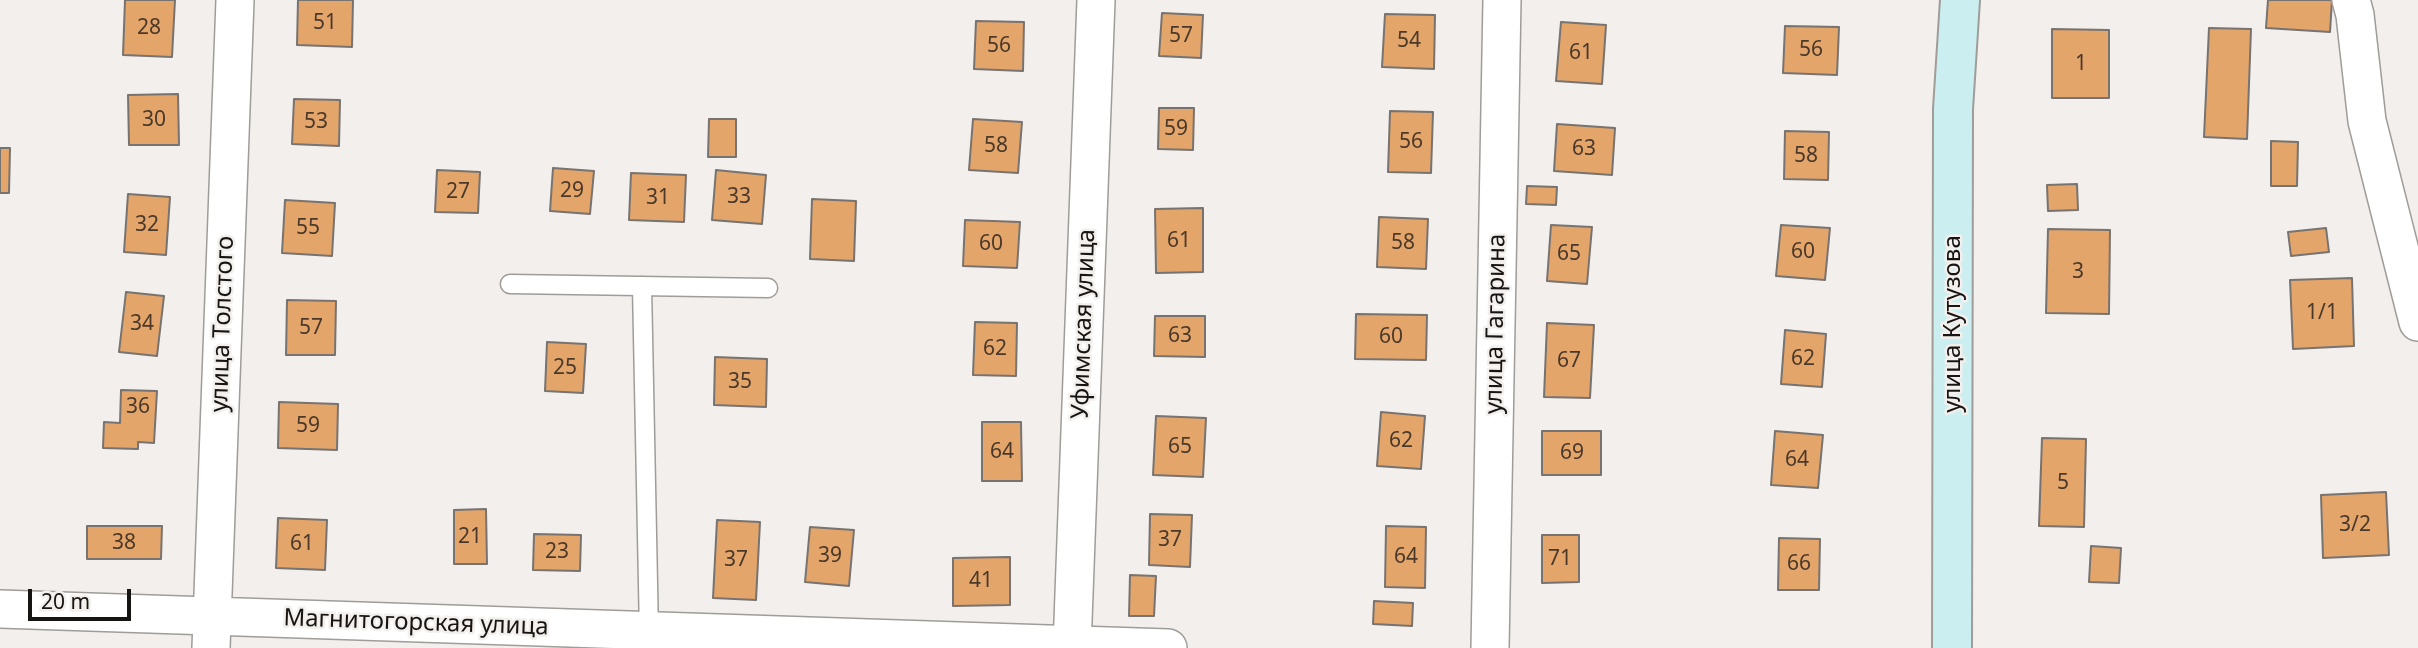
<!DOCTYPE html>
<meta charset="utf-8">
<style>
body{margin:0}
#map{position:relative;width:2418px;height:648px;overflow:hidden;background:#f3efec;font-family:"Noto Sans",sans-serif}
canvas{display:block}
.scale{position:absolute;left:28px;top:589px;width:103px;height:32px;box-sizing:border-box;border:4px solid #161514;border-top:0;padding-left:9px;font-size:21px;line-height:24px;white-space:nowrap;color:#161514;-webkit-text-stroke:5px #f3efec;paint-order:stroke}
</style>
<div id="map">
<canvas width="2418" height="648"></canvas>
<div class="scale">20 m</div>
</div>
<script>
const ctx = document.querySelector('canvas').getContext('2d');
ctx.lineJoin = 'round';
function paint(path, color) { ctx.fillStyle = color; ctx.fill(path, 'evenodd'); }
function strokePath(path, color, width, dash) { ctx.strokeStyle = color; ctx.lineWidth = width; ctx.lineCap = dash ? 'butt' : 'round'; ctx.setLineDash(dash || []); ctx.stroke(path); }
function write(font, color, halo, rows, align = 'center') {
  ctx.font = font + ' "Noto Sans",sans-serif'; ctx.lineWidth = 5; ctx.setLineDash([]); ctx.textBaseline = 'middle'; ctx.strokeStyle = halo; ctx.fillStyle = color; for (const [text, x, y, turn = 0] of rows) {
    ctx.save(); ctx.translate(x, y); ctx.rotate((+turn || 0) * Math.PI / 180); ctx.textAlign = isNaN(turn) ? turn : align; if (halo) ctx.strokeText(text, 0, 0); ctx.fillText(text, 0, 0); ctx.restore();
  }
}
const building = new Path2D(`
 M125,0H175L172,57L123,55Z
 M298,0H353L352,47L297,45Z
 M2268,0H2332L2330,32L2266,28Z
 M1162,13L1203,15L1201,58L1159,56Z
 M1385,14L1435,15L1434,69L1382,67Z
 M976,21L1024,22L1023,71L974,69Z
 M1561,22L1606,25L1602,84L1556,81Z
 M1785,26L1839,27L1837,75L1783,73Z
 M2209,28L2251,29L2247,139L2204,137Z
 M2052,29L2109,30V98H2052Z
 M178,94L179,145H129L128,95Z
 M294,99L340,100L339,146L292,144Z
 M1159,108H1194L1193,150L1158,149Z
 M1390,111L1433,112L1431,173L1388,172Z
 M709,119H736V157H708Z
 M973,119L1022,122L1018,173L969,170Z
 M1557,124L1615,128L1612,175L1554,171Z
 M1785,131L1829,132L1828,180L1784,179Z
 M2271,141L2298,142L2297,186H2271Z
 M0,148H10L9,193H0Z
 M553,168L594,171L590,214L550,211Z
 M437,170L480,172L478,213L435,212Z
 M716,170L766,175L762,224L712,220Z
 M631,173L686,175L684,222L629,220Z
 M2077,184L2078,210L2048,211L2047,185Z
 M1527,186L1557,187L1556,205L1526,204Z
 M128,194L170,197L166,255L124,252Z
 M812,199L856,201L854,261L810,259Z
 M285,200L335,203L332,256L282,253Z
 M1203,208V272L1156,273L1155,209Z
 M1379,217L1428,219L1426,269L1377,267Z
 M965,220L1020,222L1017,268L963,266Z
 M1551,225L1592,227L1587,284L1547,281Z
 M1781,225L1830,228L1825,280L1776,276Z
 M2326,228L2329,252L2291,256L2288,232Z
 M2048,229L2110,230L2109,314L2046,313Z
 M2352,278L2354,346L2293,349L2290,280Z
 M126,292L164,296L157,356L119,352Z
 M287,300L336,301L335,355H286Z
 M1356,314L1427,315L1426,360L1355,359Z
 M1155,316H1205V357L1154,356Z
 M975,322L1017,323L1016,376L973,375Z
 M1547,323L1594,325L1590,398L1544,397Z
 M1785,330L1826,334L1822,387L1781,384Z
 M547,342L586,344L583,393L545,391Z
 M715,357L767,359L766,407L714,405Z
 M121,390L157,391L154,443L138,442V449L103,448L104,422L120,423Z
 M279,402L338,404L337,450L278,448Z
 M1381,412L1425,416L1421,469L1377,466Z
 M1156,416L1206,418L1203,477L1153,475Z
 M982,422H1021L1022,481H982Z
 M1542,431H1601V475H1542Z
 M1775,431L1823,435L1818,488L1771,485Z
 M2042,438L2086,439L2084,527L2039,526Z
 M2386,492L2389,555L2323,558L2321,495Z
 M486,509L487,564H454V510Z
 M1150,514L1192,515L1190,567L1149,565Z
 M278,518L327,520L325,570L276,568Z
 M717,520L760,522L756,600L713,598Z
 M87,526H162L161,559H87Z
 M1386,526L1426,527L1425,588L1385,587Z
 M810,527L854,530L849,586L805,582Z
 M534,534L581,535L580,571L533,570Z
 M1542,535H1579V582L1542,583Z
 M1779,538L1820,539L1819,590H1778Z
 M2091,546L2121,548L2119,583L2089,582Z
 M1010,557V605L953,606V558Z
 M1130,575L1156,576L1154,616H1129Z
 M1374,601L1413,603L1412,626L1373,624Z`);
const lane = new Path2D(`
 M510,284L768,288
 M642,286L649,634`);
const street = new Path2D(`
 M2351,0L2355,15L2367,121L2418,322
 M0,609L1168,648
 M211,648L235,0
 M1072,648L1096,0
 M1490,648L1502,0`);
const secondary = new Path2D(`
 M1952,648L1953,109L1960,0`);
const numberNames = [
 ["51",325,23],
 ["28",149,28],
 ["57",1181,36],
 ["54",1409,41],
 ["56",999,46],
 ["56",1811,50],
 ["61",1581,53],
 ["1",2081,64],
 ["30",154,120],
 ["53",316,122],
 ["59",1176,129],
 ["56",1411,142],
 ["58",996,146],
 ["63",1584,149],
 ["58",1806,156],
 ["29",572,191],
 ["27",458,192],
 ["33",739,197],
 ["31",658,198],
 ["32",147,225],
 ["55",308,228],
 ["61",1179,241],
 ["58",1403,243],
 ["60",991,244],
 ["60",1803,252],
 ["65",1569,254],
 ["3",2078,272],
 ["1/1",2322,313],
 ["34",142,324],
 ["57",311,328],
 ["63",1180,336],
 ["60",1391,337],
 ["62",995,349],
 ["62",1803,359],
 ["67",1569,361],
 ["25",565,368],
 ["35",740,382],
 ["36",138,407],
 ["59",308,426],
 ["62",1401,441],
 ["65",1180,447],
 ["64",1002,452],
 ["69",1572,453],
 ["64",1797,460],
 ["5",2063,483],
 ["3/2",2355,525],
 ["21",470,537],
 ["37",1170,540],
 ["38",124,543],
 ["61",302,544],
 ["23",557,552],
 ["39",830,556],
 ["64",1406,557],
 ["71",1560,559],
 ["37",736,560],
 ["66",1799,564],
 ["41",981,581]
];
const streetNames = [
 ["улица Толстого",223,324,-88],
 ["Уфимская улица",1084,324,-88],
 ["улица Гагарина",1496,324,-89],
 ["улица Кутузова",1953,324,-90],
 ["Магнитогорская улица",416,623,2]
];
paint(building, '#e4a56b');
strokePath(building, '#767371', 2);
strokePath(lane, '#9f9c99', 21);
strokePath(street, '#9f9c99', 40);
strokePath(secondary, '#9f9c99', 42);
strokePath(lane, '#fff', 18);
strokePath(street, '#fff', 37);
strokePath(secondary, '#cbeef1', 38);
write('21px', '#4a392a', null, numberNames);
write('24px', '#161514', '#f3efec', streetNames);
</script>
